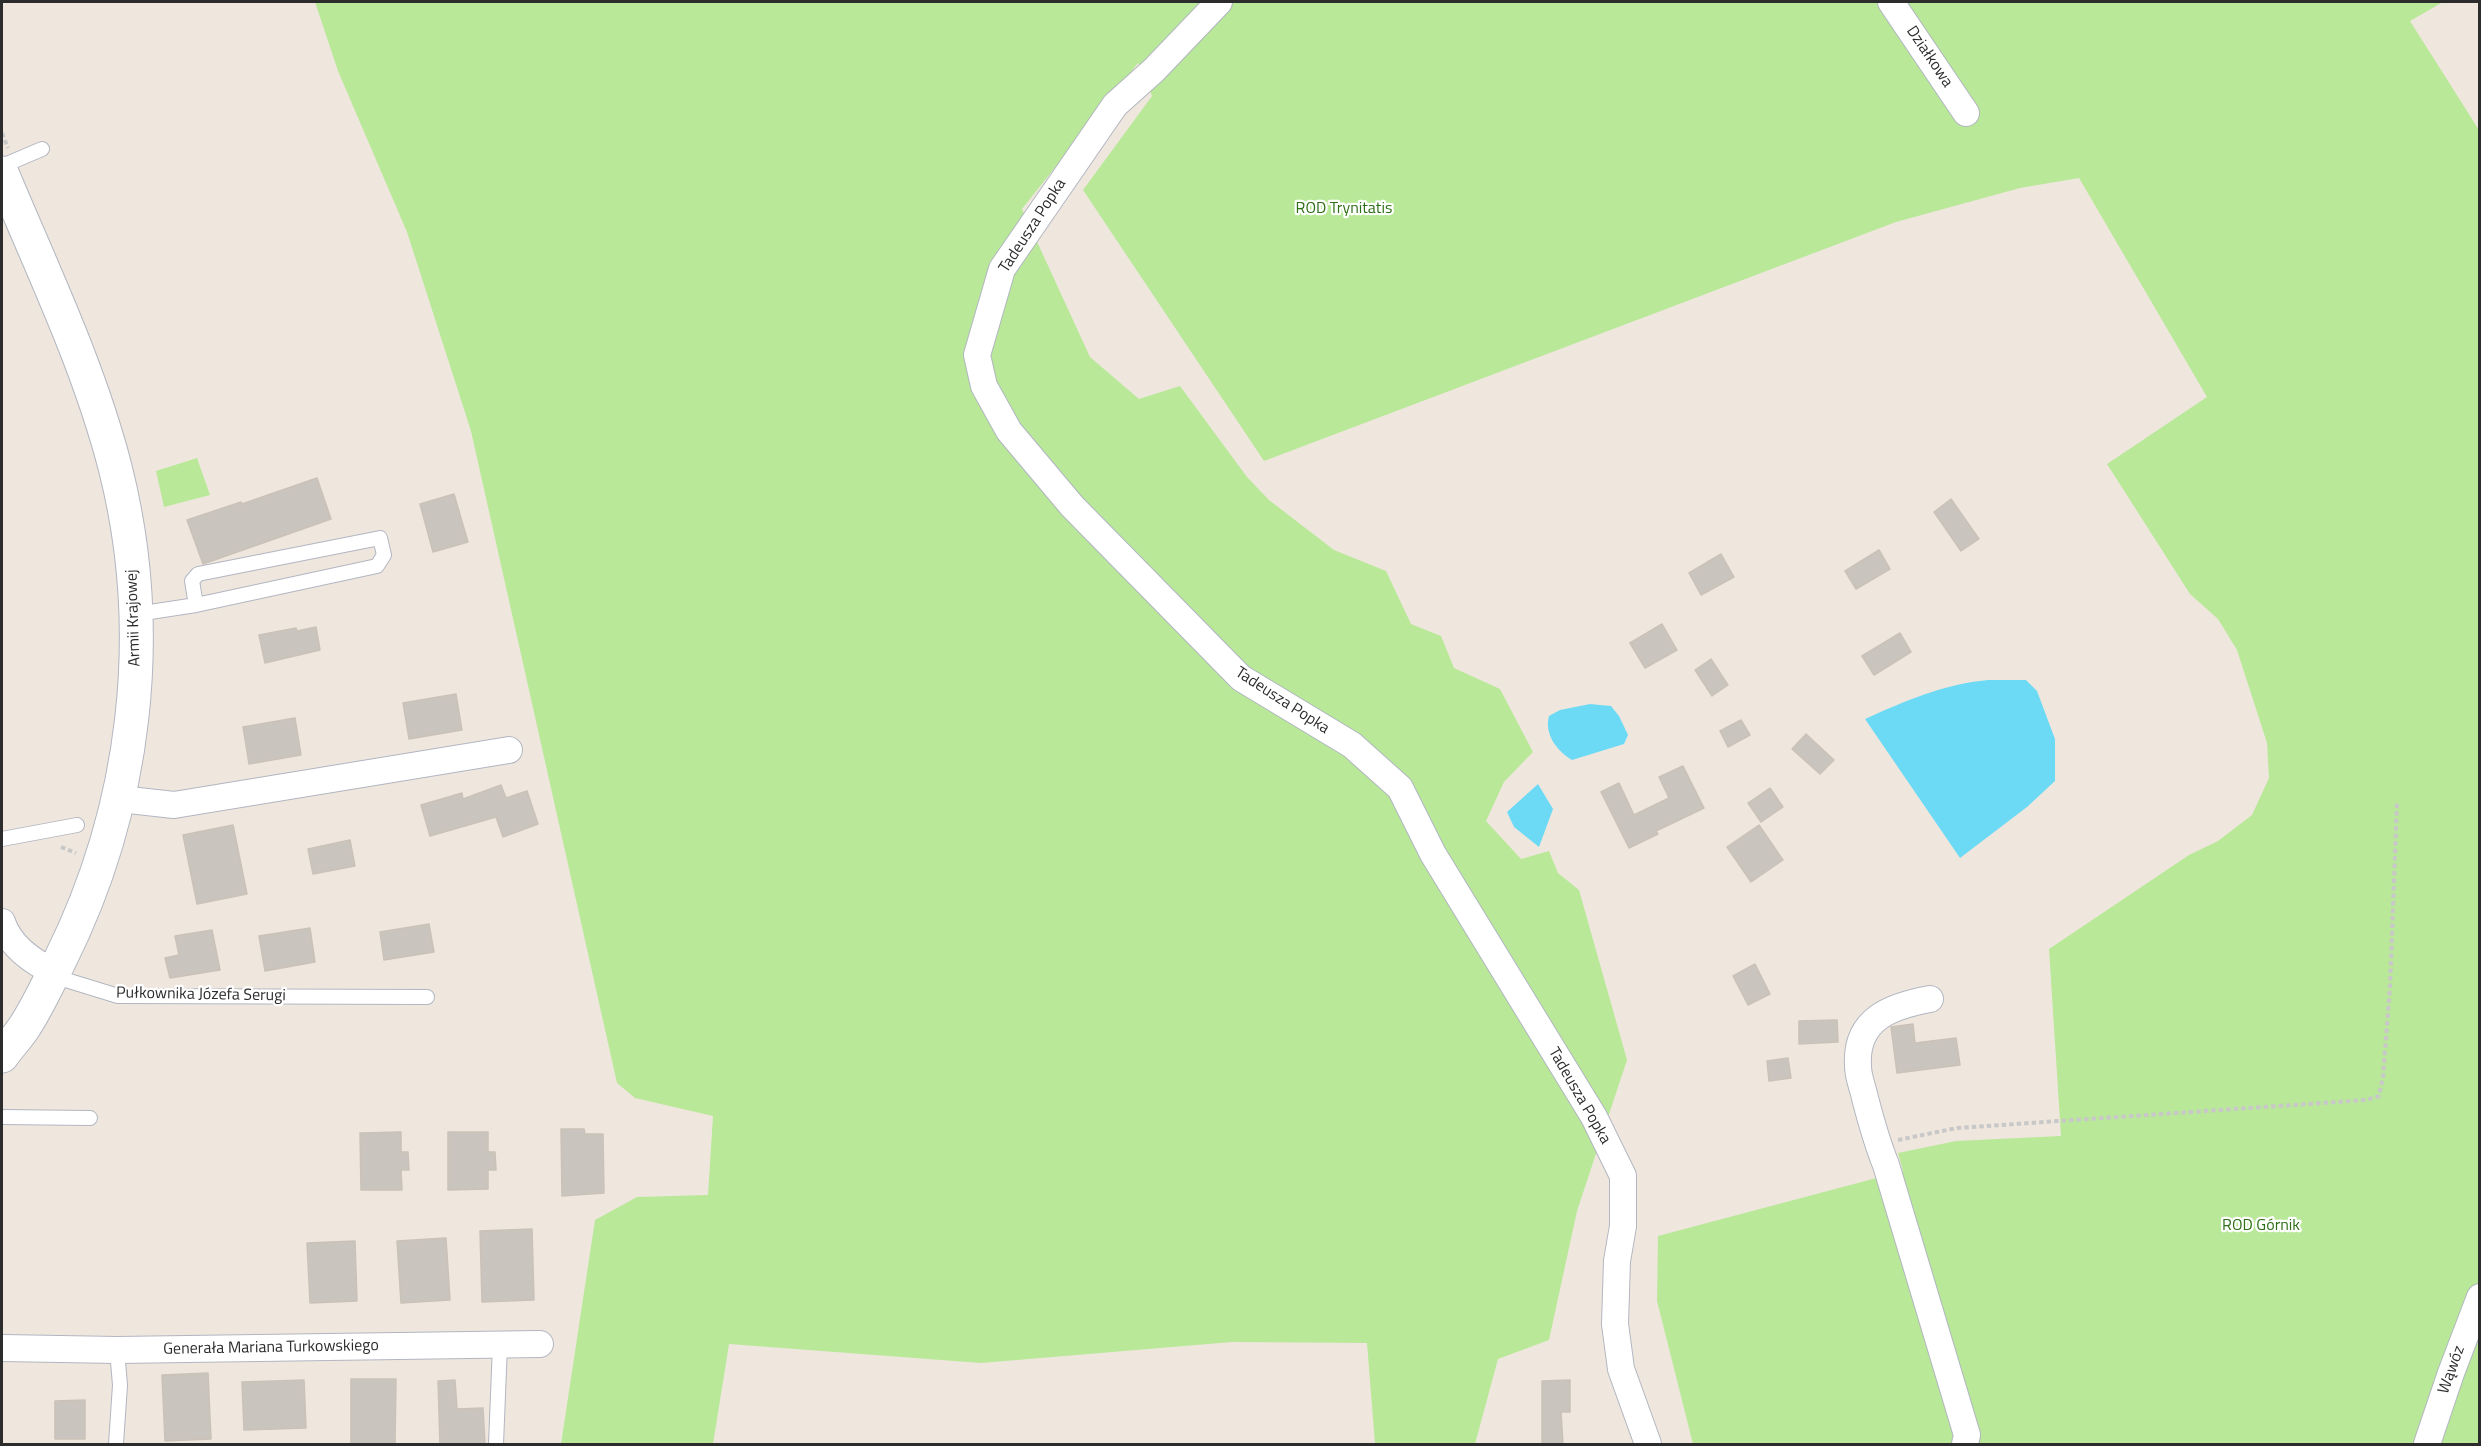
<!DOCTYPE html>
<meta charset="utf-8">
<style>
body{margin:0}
#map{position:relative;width:2481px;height:1446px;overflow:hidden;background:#efe7de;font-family:"Titillium Web",sans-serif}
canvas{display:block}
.frame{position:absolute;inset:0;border:3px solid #2c2c2c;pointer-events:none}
</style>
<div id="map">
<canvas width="2481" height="1446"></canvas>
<div class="frame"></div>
</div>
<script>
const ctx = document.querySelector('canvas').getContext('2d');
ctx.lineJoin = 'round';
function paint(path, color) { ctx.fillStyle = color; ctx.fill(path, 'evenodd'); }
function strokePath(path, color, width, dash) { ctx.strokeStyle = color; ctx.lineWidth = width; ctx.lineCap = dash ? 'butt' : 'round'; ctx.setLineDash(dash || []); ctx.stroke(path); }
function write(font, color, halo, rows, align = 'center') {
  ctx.font = font + ' "Titillium Web",sans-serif'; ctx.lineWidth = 4.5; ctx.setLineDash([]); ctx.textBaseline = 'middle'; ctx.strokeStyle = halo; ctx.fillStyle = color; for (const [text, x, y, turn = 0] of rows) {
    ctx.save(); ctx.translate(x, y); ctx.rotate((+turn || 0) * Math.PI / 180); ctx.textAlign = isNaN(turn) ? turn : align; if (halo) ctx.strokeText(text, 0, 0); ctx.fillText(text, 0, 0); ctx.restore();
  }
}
const green = new Path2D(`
 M315,2H2443L2410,21L2479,130V1444H1693L1657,1301L1658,1236L1903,1171L1898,1153L1956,1141L2061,1136L2049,949L2189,855L2218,841L2252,815L2269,778L2267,743L2237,650L2218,619L2190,594L2107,464L2207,397L2079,178L2020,188L1896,222L1264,461L1083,190L1152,96L1138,63L1022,209L1090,357L1139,399L1180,386L1247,477L1269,500L1334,550L1386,571L1411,624L1441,636L1454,668L1500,689L1533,752L1504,782L1486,821L1521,859L1549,851L1558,873L1579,890L1627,1060L1577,1211L1549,1340L1498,1359L1475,1444H1375L1367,1343L1232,1342L981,1363L729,1344L713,1444H561L595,1220L637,1197L708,1195L713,1116L635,1098L617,1083L471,431L407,232L338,71Z
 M197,458L210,495L164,507L156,471Z`);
const water = new Path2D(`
 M1988,680H2026L2037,691L2055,739V781L2027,807L1960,858L1865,719C1905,701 1944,684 1988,680Z
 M1590,704L1611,706L1619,716L1628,735L1624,744L1572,760C1557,751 1544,734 1549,716L1560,710Z
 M1538,784L1553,809L1539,847L1514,827L1507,812Z`);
const building = new Path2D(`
 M317,478L331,519L203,564L187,520L241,502L242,504Z
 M454,494L468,542L433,552L420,504Z
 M1951,499L1979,539L1961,551L1934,512Z
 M1879,550L1890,569L1856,589L1845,571Z
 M1721,554L1734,577L1701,595L1689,573Z
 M1662,624L1677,650L1645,668L1630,643Z
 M316,627L320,650L265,663L259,635L296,628L297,631Z
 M1900,633L1911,652L1874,675L1862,656Z
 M1711,659L1728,685L1712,696L1695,670Z
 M456,694L462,730L409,739L403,703Z
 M295,718L301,755L249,764L243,727Z
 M1741,720L1750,735L1728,747L1720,731Z
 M1806,734L1834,760L1820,774L1792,749Z
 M1683,766L1704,808L1656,831L1658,834L1629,848L1601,792L1619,783L1634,815L1669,798L1659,777Z
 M501,785L506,798L527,791L538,824L503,837L496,817L430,836L421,805L462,793L463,799Z
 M1770,788L1783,807L1761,822L1748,803Z
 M233,825L247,894L197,904L183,835Z
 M1759,825L1783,860L1751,882L1727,847Z
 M350,840L355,866L313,874L308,849Z
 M429,924L434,952L384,960L380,932Z
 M310,928L315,962L265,971L259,936Z
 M212,930L220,970L170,978L165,958L179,955L175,936Z
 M1755,964L1770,994L1748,1005L1733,976Z
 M1837,1020L1838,1042L1799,1044V1021Z
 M1913,1024L1915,1043L1956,1038L1960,1065L1897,1073L1891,1027Z
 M1788,1058L1791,1078L1769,1081L1767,1061Z
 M561,1129H584L585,1134H603L604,1193L562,1196Z
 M401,1132V1152H408L409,1170H401L402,1190H361L360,1133Z
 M448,1132H488V1152H495L496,1170H488V1189L448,1190Z
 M532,1229L534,1300L482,1302L480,1231Z
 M446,1238L450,1300L401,1303L397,1241Z
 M355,1241L357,1301L310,1303L307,1243Z
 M208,1373L211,1439L165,1441L162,1375Z
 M351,1379H396L395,1444H351Z
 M304,1380L306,1428L244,1430L242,1382Z
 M455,1380L457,1409L483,1408L485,1444H440L438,1381Z
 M1570,1380V1412H1561L1563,1444H1542V1381Z
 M85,1400V1439H55V1401Z`);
const path = new Path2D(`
 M2,133L8,148
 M61,847L76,853
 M1898,1140L1957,1128L2366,1100L2379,1096L2383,1077L2390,987L2397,802`);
const service = new Path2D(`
 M2,166L42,149
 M137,614L196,605L377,566L384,555L380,538L198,574L192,581L196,605
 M2,839L77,825
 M54,972L66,980L118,996L427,997
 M2,1117L90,1118
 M116,1444L120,1385L117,1350
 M496,1444L500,1345`);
const minor = new Path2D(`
 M1219,2L1154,70L1115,105L1002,269L977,355L984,386L1009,431L1072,506L1241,678L1352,745L1400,788L1433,854L1594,1117L1623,1176V1226L1617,1261L1615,1324L1621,1369L1648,1444
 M1891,2L1966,113
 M120,799L174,805L509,750
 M2,922C10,946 31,961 54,972
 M1930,999C1891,1006 1855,1019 1858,1066C1858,1077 1863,1088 1865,1098C1871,1121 1877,1143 1886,1165L1967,1435L1965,1444
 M2,1348L117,1350L540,1344
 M2427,1444L2451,1373L2480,1297`);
const secondary = new Path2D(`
 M2,173C42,269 89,366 115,467C157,632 136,808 60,960C49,982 38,1006 25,1026C18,1037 9,1046 2,1056`);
const streetNames = [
 ["Działkowa",1929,57,56],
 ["Tadeusza Popka",1033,226,-57],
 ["Armii Krajowej",134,618,-92],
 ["Tadeusza Popka",1282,701,33],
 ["Pułkownika Józefa Serugi",201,995,1],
 ["Tadeusza Popka",1579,1096,60],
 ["Generała Mariana Turkowskiego",271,1348,-1],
 ["Wąwóz",2452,1370,-70]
];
const parkNames = [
 ["ROD Trynitatis",1344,209],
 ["ROD Górnik",2261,1226]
];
paint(green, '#b8e898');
paint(water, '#6ddaf5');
paint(building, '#cac4be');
strokePath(building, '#cac2b7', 1.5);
strokePath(service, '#b2b6c1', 16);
strokePath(minor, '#b2b6c1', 28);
strokePath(secondary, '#b2b6c1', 35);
strokePath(path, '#c8c8c8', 4, [4.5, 3]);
strokePath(service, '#fff', 14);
strokePath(minor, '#fff', 26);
strokePath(secondary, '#fff', 33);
write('16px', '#2c2c2c', '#fff', streetNames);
write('16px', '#2f6f17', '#fff', parkNames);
</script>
